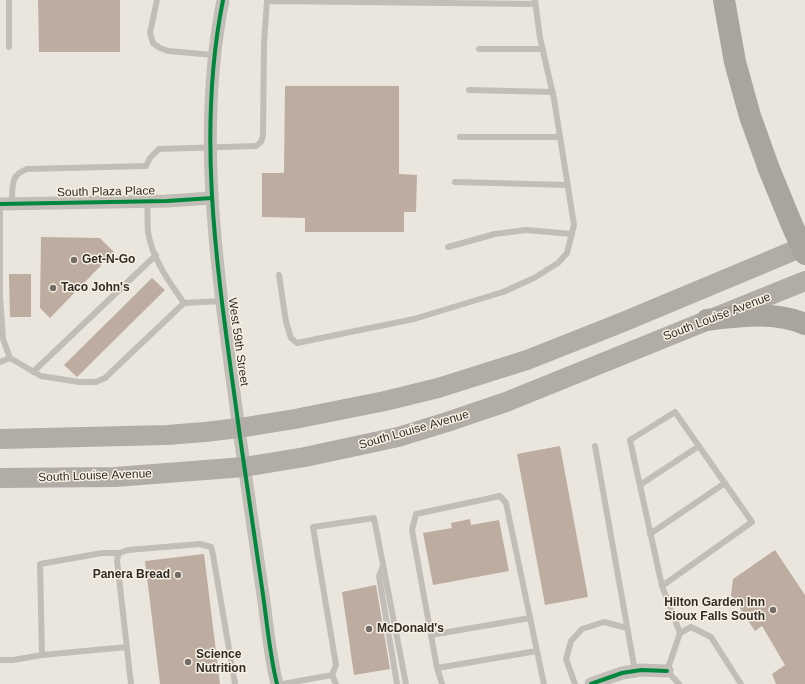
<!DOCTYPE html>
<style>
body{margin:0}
canvas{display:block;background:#eae6dd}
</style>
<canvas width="805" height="684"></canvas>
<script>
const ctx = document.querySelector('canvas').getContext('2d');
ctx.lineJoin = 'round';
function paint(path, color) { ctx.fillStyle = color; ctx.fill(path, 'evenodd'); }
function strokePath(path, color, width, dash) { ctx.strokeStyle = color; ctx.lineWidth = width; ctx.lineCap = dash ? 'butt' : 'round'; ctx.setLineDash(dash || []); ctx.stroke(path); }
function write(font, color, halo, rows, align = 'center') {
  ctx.font = font + ' Arial,sans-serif'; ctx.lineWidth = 3; ctx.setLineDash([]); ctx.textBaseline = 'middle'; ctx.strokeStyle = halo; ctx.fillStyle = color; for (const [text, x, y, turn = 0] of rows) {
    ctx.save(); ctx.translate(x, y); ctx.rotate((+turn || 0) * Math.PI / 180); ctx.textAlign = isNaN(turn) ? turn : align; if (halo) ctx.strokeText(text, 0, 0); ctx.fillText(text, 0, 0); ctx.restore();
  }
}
const building = new Path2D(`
 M38,0H120V52H39Z
 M285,86H399V174L417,175L416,212H404V232H305V218L262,217V173H284Z
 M41,237L100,238L114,252L50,318L40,308Z
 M9,274H31V317H10Z
 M152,278L165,290L77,377L64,365Z
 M560,446L588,597L545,605L517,454Z
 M470,519L471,525L499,520L509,571L433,585L423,533L452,528L451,523Z
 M775,550L805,595V684H776L772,674L785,665L762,626L755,631L731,595L733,579Z
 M204,554L220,684H160L145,561Z
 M376,585L390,669L354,675L342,592Z`);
const service = new Path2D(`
 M9,0V47
 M157,0L150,33L153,43L160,48L168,51L214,55
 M267,1L535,4
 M479,49H543
 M469,90L553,92
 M460,137H560
 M455,182L568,185
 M147,201C148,211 147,222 148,232C152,258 169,282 184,303L222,301
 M0,204V297L3,339L10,358L41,376L79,382H96L105,378L184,303
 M12,204C13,188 9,175 27,169L146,166L150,158L159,149L256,146L261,142L263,136L264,44L267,0
 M448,247L495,234L526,230L572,234
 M279,275L286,322L291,338L297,343L414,319L503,292L534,278L558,263L567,253L574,225L554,99L540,38L535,0
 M0,362L10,358
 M33,372L156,255
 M595,446L635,671
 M640,485L699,446
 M650,534L725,483
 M383,566L379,576L397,684
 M662,586L752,522L675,412L630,440L662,586L680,633
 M431,635L530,618
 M42,655L127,647
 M0,660H13L42,655L40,564L102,553H119
 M437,668L412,530L416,514L500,496L506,503L537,651
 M131,684L117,560L119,553L128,550L200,544L211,547L213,555L235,684
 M283,684L332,675
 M336,684L332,675L336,665L313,527L374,518L406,684
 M442,684L437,668L537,651L544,684
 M575,684L566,659L571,641L582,629L604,622L627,628
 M679,684L667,671L680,633L691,627L711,637L741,684`);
const minor = new Path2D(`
 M223,0C194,145 221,292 240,437C247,488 255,538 262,588C267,620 269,652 277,684
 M0,204L167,201L212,198
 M591,684L622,673L641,670L667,671`);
const primary = new Path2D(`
 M0,439L167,435L205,432L239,428L295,419L385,401L438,388L527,360L623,322L805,246
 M0,478L115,477L244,467L305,457L398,437L447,422L506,402L805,281`);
const motorway = new Path2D(`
 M724,0L735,62L750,116L769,169L792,225L805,254
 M707,320C740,316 774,311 805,324`);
const cycleway = new Path2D(`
 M223,0C194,145 221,292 240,437C247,488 255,538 262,588C267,620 269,652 277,684
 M0,204L167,201L212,198
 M591,684L622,673L641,670L667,671`);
const markers = [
 [74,260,4,"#736d66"],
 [53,288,4,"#736d66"],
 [178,575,4,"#736d66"],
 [773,610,4,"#736d66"],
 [369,629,4,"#736d66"],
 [188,662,4,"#736d66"]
];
const streetNames = [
 ["South Plaza Place",106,192,-1],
 ["South Louise Avenue",717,317,-21],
 ["West 59th Street",238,342,82],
 ["South Louise Avenue",414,430,-16],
 ["South Louise Avenue",95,476,-2]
];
const poiNames = [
 ["Get-N-Go",82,260],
 ["Taco John's",61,288],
 ["Panera Bread",170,575,"right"],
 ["Hilton Garden Inn",765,603,"right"],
 ["Sioux Falls South",765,617,"right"],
 ["McDonald's",377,629],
 ["Science",196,655],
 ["Nutrition",196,669]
];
paint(building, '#bdaca0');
strokePath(service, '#c2beb7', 6);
strokePath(minor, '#c2beb7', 13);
strokePath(primary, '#b1aca6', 20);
strokePath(motorway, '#a9a49d', 22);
strokePath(cycleway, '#00873e', 4);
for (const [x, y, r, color] of markers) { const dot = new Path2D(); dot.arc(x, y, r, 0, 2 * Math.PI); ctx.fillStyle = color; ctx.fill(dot); strokePath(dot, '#f7f1e4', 1.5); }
write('12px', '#332c26', '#f7f1e4', streetNames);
write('bold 12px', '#332c26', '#f7f1e4', poiNames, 'left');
</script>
